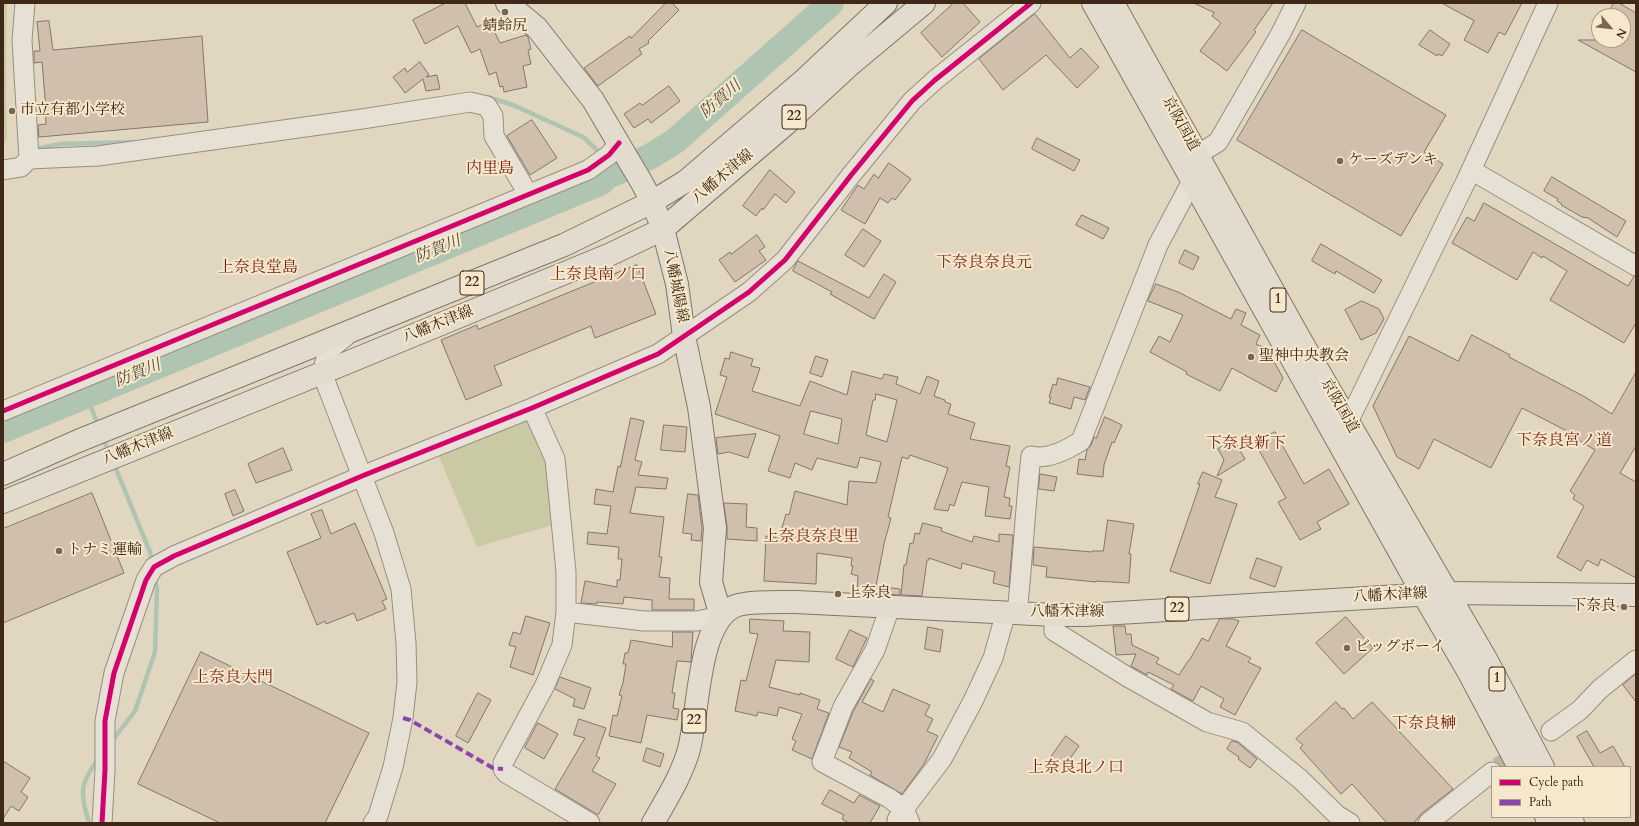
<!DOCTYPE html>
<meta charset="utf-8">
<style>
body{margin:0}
#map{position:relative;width:1639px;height:826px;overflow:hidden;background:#e1d6bf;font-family:Cardo,serif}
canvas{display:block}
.frame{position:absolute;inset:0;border:4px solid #3f2817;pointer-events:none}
.legend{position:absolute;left:1491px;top:766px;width:140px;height:52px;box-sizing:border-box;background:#f5e8cc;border:1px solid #ac9b84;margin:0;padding:5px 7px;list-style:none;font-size:12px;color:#3f2817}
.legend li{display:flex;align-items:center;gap:8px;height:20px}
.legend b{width:20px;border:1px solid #ac9b84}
.north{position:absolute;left:1591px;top:8px;width:40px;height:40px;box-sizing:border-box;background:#f5e8cc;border:1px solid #ac9b84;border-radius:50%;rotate:118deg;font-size:11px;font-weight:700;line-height:16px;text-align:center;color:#3f2817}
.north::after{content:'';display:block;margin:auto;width:14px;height:18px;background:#786552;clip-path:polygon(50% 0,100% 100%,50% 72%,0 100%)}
</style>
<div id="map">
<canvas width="1639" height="826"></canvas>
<div class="frame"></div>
<ul class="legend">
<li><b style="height:5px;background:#d6006c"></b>Cycle path</li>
<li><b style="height:5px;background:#8e44ad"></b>Path</li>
</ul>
<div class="north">N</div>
</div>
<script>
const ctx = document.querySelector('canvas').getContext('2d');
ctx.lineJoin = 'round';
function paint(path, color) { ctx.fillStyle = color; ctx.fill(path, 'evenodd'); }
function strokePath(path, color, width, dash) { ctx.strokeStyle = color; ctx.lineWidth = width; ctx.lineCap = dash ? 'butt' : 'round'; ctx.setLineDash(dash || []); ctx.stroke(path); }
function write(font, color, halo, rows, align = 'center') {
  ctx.font = font + ' Cardo,"Noto Serif JP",serif'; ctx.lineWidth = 4; ctx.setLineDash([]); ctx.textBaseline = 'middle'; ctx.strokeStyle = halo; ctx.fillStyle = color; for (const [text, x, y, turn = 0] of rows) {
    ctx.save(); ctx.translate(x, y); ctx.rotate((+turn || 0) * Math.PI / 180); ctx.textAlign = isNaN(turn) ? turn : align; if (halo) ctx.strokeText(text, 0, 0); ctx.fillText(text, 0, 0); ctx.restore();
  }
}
const green = new Path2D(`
 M3,3H7L6,80L7,138L3,147Z
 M525,421L534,426L552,462L556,524L477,547L438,454Z`);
const stream = new Path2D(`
 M488,97L513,105L583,137L597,150L600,155
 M34,149L61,144L132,142
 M604,163L611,176
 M86,395L99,427
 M103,438L109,453
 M114,464L150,552L152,563
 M112,741L135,711L155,652L157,589L154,576
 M89,823C80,791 79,785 99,758`);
const river = new Path2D(`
 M3,430L602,182L604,178L651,156L675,141L831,3`);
const building = new Path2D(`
 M446,3H465L477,27L489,21L500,43L526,35L528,37L531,49L528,50L531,64L523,66L527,87L504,92L503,86L500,87L496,72L489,75L480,49L471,53L458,26L425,44L413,20Z
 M666,3H672L679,10L648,41L649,43L639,49L642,54L598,86L584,68L630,36L631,38Z
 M954,3H963L980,22L942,57L921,33Z
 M1194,3H1273L1254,30L1256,32L1227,71L1200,51L1221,23L1212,16L1214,13Z
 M1442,3H1522L1505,35L1499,32L1488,53L1464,40L1474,21Z
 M1614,3H1619L1636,13V72L1578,40H1623V16H1606Z
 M1035,14L1070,58L1081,48L1099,67L1077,88L1046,55L1003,90L979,59Z
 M49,21L53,50L202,36L208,122L39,137L38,125L46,124L45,98L42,62L34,63V51H40L37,22Z
 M1302,30L1446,115L1424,152L1443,164L1401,236L1237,140Z
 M1430,30L1450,44L1442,56L1438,54L1437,56L1419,45Z
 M420,62L429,75L426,77L437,75L440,89L426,91L423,79L405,93L393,77L405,68L407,72Z
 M669,86L680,101L651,123L648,119L634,128L624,114L640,103L642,105Z
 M532,120L557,158L530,175L507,136Z
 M1037,138L1080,160L1074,171L1032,149Z
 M889,163L911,179L895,200L892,198L888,203L880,198L865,224L841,210L858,185L864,189L874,174L878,178Z
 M770,170L795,192L786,203L775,194L763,210L762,208L756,216L743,206Z
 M1552,177L1626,221L1617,237L1588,218L1582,217L1561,205L1562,204L1557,201L1558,199L1544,191Z
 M1484,203L1628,286L1634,276L1636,277V323L1624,343L1550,300L1567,271L1543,256L1542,258L1533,252L1517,280L1452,243L1467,217L1474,221Z
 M1082,215L1109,228L1103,239L1076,225Z
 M863,229L881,241L864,267L845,255Z
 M757,235L765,247L759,251L766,260L735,282L719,260L730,252L731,254Z
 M1321,244L1382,280L1374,293L1336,271L1335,274L1312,261Z
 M1185,250L1199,257L1193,270L1179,263Z
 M798,261L869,298L884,274L896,282L874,319L830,294L832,292L793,271Z
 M637,265L656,314L595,338L591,326L494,366L502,385L466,400L441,340L477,325L478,329Z
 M1156,284L1178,292L1231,319L1236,309L1246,313L1241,325L1260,335L1256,344L1267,349L1283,378L1276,392L1232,368L1220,391L1186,374L1187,372L1150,352L1159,336L1170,342L1183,315L1148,301Z
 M1362,301L1379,309L1384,319L1376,333L1361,340L1345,310Z
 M1472,335L1510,355L1509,357L1585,397L1612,414L1636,372V446L1620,473L1636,482V578L1601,559L1598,566L1587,560L1581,571L1557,557L1584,506L1573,499L1575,495L1570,491L1595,450L1570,435L1571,433L1522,408L1491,468L1434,439L1419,469L1397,457L1373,406L1409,336L1458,361Z
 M731,352L753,359L751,366L760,368L752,391L800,406L810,381L847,395L852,371L882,379L884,374L898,377L896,384L920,394L927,376L939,381L934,396L945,400V402L951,404L948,414L975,423L970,439L1010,446L1006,466L1010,467L1004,497L1010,498L1009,506H1012L1010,519L985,516L989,487L962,482L954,506L950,504L948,511L934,509L948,468L910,455L908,459L902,457L888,517L891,518L884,544L876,586L900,589V595L857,593L858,576L851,574L853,566H851L852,558L817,553L816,584L764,581L766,536L779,538L786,514L789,515L795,491L847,505L849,481L876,483L881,462L860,457L857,468L817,458L812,470L795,463L790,478L768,471L780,436L715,414L727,377L720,375L725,358L729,359ZM876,394L897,400L887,442L866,435L873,400H875ZM811,411L842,419L838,444L804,434Z
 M816,356L828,360L822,377L810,373Z
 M1058,378L1090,387L1085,400L1074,397L1071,409L1049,403L1051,397H1049L1053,384L1056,385Z
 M1105,417L1122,425L1114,443L1112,442L1104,465L1103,477L1077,474L1079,459L1085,460L1087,450L1091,445L1094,437L1096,438Z
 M631,418L644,421L635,460L642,462L638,475L668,478L666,489L636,487L630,513L664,517L659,557H662L659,577L670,578L669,599H694V610H652V600L624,597L623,604L597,602V604L581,603L585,581L617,587V580H620L622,559H618L619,547L587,544L588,532L607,534L611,506L594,504L596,489L613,492L618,466L620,467Z
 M664,425L687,427L685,452L661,450Z
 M1275,432L1304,484L1329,469L1349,504L1317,522L1321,529L1300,540L1278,502L1286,498L1255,443Z
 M756,434L748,458L729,452L718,454L716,438Z
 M1234,440L1245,459L1217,476L1224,460L1218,449Z
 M283,448L292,470L256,483L248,464Z
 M1203,472L1222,480L1215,497L1237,504L1210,584L1170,571L1200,484H1198Z
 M1040,474L1057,477L1054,491L1039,489Z
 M235,490L244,511L233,516L225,494Z
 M92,493L124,573L3,623V529Z
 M688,494L698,495L702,528L701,541L691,540L692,534L683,533Z
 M724,503L747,504L746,527L757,528V541L727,539V527Z
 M322,510L331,534L355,523L387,599L382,601L386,609L357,621L354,613L326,624L325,621L317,625L287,552L321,538L311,514Z
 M1108,520L1134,524L1129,554H1131L1129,583L1096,581V582L1046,577L1047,567L1033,565L1034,547L1092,552V551H1103Z
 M923,523L942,528L941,531L972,542L974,536L999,542V534L1013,535L1009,587L993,583L995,572L962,563L961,569L929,558V560H927L922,596L901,595L904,565H906L910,543L913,544L915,533L919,534Z
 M1257,558L1282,567L1275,587L1250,578Z
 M526,616L550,623L533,675L510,667L516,647L509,645L513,632L520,634Z
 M1346,617L1373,648L1344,674L1316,643Z
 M750,619L784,621L783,631L810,632L809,662L776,660L769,687L800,695V693L820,700L817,709L829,713L812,759L792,750L796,741L792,739L802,714L779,707L777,716L758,712L757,716L735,711L741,680L746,681L758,634L750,633Z
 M1220,619H1233L1239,621L1226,646L1251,658L1248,662L1261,668L1235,715L1220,707L1224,699L1201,686L1193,701L1171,689L1174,685L1148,672L1147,675L1131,666L1136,654L1116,655L1113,626H1125L1126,634H1131L1132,645L1159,658L1156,663L1179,675L1188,661H1189L1202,638L1208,641Z
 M928,627L943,630L940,652L925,649Z
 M850,630L867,638L853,667L836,659Z
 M673,632H693L691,662L677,661L672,693H675L673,708L679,709L677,720L647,715L641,743L609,736L613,715L617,716L622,696L619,695L623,683L626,664H623L625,653H628L631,640L672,647Z
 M201,652L369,733L325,823H220L138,784Z
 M1636,674V702L1623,685Z
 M560,677L591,688L584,709L573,706L575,699L555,689Z
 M871,679L874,681L862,702L883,712L893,689L930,705L925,715L933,719L927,731L938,736L924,764L902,794L870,775L872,772L849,758L852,752L839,747L853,712Z
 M478,693L491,700L468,743L456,736Z
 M1336,702L1342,709L1344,708L1353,719L1372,702L1453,789L1421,814L1414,823H1387L1352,784L1341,794L1300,748L1303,745L1296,739Z
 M579,719L606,728L596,756L600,758L592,771L616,784L598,815L555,789L585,738L574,735Z
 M538,723L558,734L544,759L525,748Z
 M1587,731L1600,753L1613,746L1625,767H1594L1577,737Z
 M1066,736L1079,746L1064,767L1051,757Z
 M1232,741L1237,742L1257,759L1250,768L1238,759L1239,757L1227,749Z
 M647,748L664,754L660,767L643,761Z
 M3,761L30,778L21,792L28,797L19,811L11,806L3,819Z
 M830,790L854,803L859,795L880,806L870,823H849L842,819L844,815L822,804Z`);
const minorTunnel = new Path2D(`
 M1498,767L1551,731`);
const minor = new Path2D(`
 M25,3L22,40L29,159
 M1197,155L1218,142L1281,33L1296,3
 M3,170L21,167L29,159L98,156L362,119L470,102L487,106L493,116L494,136L528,194
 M1471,170L1636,266
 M347,335L328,351L322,373L384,533L401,589L406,643L407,682L403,718L393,767L378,816L373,823
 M532,408L555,459L566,572V612L562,645L545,685L503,763V769L506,773L590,823
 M3,411L588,170L609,155L619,143
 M1348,422L1467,179L1548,3
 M890,607L875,650L843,707L822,762L889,798L904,809L910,823
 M566,612L644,621H697L721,616
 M1017,613C1023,560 1025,508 1031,456C1048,460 1067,450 1081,441L1158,245L1192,181
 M1054,615V631L1126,676L1207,722L1242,732L1300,779L1337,815L1350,823
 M1551,731L1580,710L1600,689L1636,660
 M897,820L904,809L942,759L973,701L993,658L1006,612
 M102,823L105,770V721L114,673L146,580L154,567L174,556L362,476L532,408L658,354L749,292L785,260L852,174L912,101L935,80L1031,3
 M1428,823L1492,772`);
const major = new Path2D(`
 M507,3L537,28L593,100L642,183L652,202L663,229L677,284L684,336L699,407L715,528L711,582L721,616
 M3,474L78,441L564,245L652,202L686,181L805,79L886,3
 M3,502L322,373L611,254L663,229L786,124L851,64L924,3
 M653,823C666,800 682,775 689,749C699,712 697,626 733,607C743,601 783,602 796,602L1054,615H1085L1449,593L1636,595`);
const highway = new Path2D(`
 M1093,3L1423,594L1468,671L1519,767
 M1113,3L1300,339L1486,659L1543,767
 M1546,817L1549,823
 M1570,817L1573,823`);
const quiet = new Path2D(`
 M403,718L410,720L493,768L503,769`);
const cycleway = new Path2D(`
 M3,411L588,170L609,155L619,143
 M102,823L105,770V721L114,673L146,580L154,567L174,556L362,476L532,408L658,354L749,292L785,260L852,174L912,101L935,80L1031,3`);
const markers = [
 [505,12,4,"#786552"],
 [12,111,4,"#786552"],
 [1340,161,4,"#786552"],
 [1251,357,4,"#786552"],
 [59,551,4,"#786552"],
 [838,594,4,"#786552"],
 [1624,607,4,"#786552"],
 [1347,648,4,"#786552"]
];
const shields = [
 [794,117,24],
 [472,283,24],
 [1278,300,16],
 [1177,609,24],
 [1497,679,16],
 [694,721,24]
];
const shieldNames = [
 ["22",794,117],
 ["22",472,283],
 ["1",1278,300],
 ["22",1177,609],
 ["1",1497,679],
 ["22",694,721]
];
const poiNames = [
 ["蜻蛉尻",505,27,"center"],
 ["市立有都小学校",20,111],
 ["ケーズデンキ",1348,161],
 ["聖神中央教会",1259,357],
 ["トナミ運輸",67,551],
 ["上奈良",846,594],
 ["下奈良",1616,607,"right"],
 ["ビッグボーイ",1355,648]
];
const streetNames = [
 ["京阪国道",1180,124,61],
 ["八幡木津線",723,177,-40],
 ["八幡城陽線",675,286,79],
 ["八幡木津線",438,325,-22],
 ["京阪国道",1339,406,60],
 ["八幡木津線",138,447,-22],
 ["八幡木津線",1390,596,-3],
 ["八幡木津線",1067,613]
];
const waterNames = [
 ["防賀川",721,100,-41],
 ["防賀川",438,250,-22],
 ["防賀川",138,374,-22]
];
const neighbourhoodNames = [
 ["内里島",490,169],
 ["下奈良奈良元",984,263],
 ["上奈良堂島",258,268],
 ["上奈良南ノ口",598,275],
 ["下奈良宮ノ道",1564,441],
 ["下奈良新下",1246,444],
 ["上奈良奈良里",811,537],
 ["上奈良大門",233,678],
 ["下奈良榊",1424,724],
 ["上奈良北ノ口",1076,768]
];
paint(green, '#c9caa4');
strokePath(stream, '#afc4b1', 4.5);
strokePath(river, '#afc4b1', 26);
paint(building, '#d0bfac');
strokePath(building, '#81776a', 1);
strokePath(minorTunnel, '#c1b39d', 19, [19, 10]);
strokePath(minor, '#988e80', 21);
strokePath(major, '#81776a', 24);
strokePath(highway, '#81776a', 24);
strokePath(minor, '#e7e1d5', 19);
strokePath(major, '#e3dcce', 22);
strokePath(highway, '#e3dcce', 22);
strokePath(quiet, '#8e44ad', 4, [8, 4]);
strokePath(cycleway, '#d6006c', 5);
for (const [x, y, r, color] of markers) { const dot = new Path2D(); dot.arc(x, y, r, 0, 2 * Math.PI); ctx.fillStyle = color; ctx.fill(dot); strokePath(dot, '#f5e8cc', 1.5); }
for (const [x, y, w] of shields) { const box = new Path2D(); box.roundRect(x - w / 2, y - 12, w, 24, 3); ctx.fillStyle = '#f5e8cc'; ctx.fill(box); strokePath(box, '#3f2817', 1); }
write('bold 14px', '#3f2817', null, shieldNames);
write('15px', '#3f2817', '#f5e8cc', poiNames, 'left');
write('15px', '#3f2817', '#f5e8cc', streetNames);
write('italic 16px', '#564d3c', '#f5e8cc', waterNames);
write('16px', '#7a1f14', '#f5e8cc', neighbourhoodNames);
</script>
